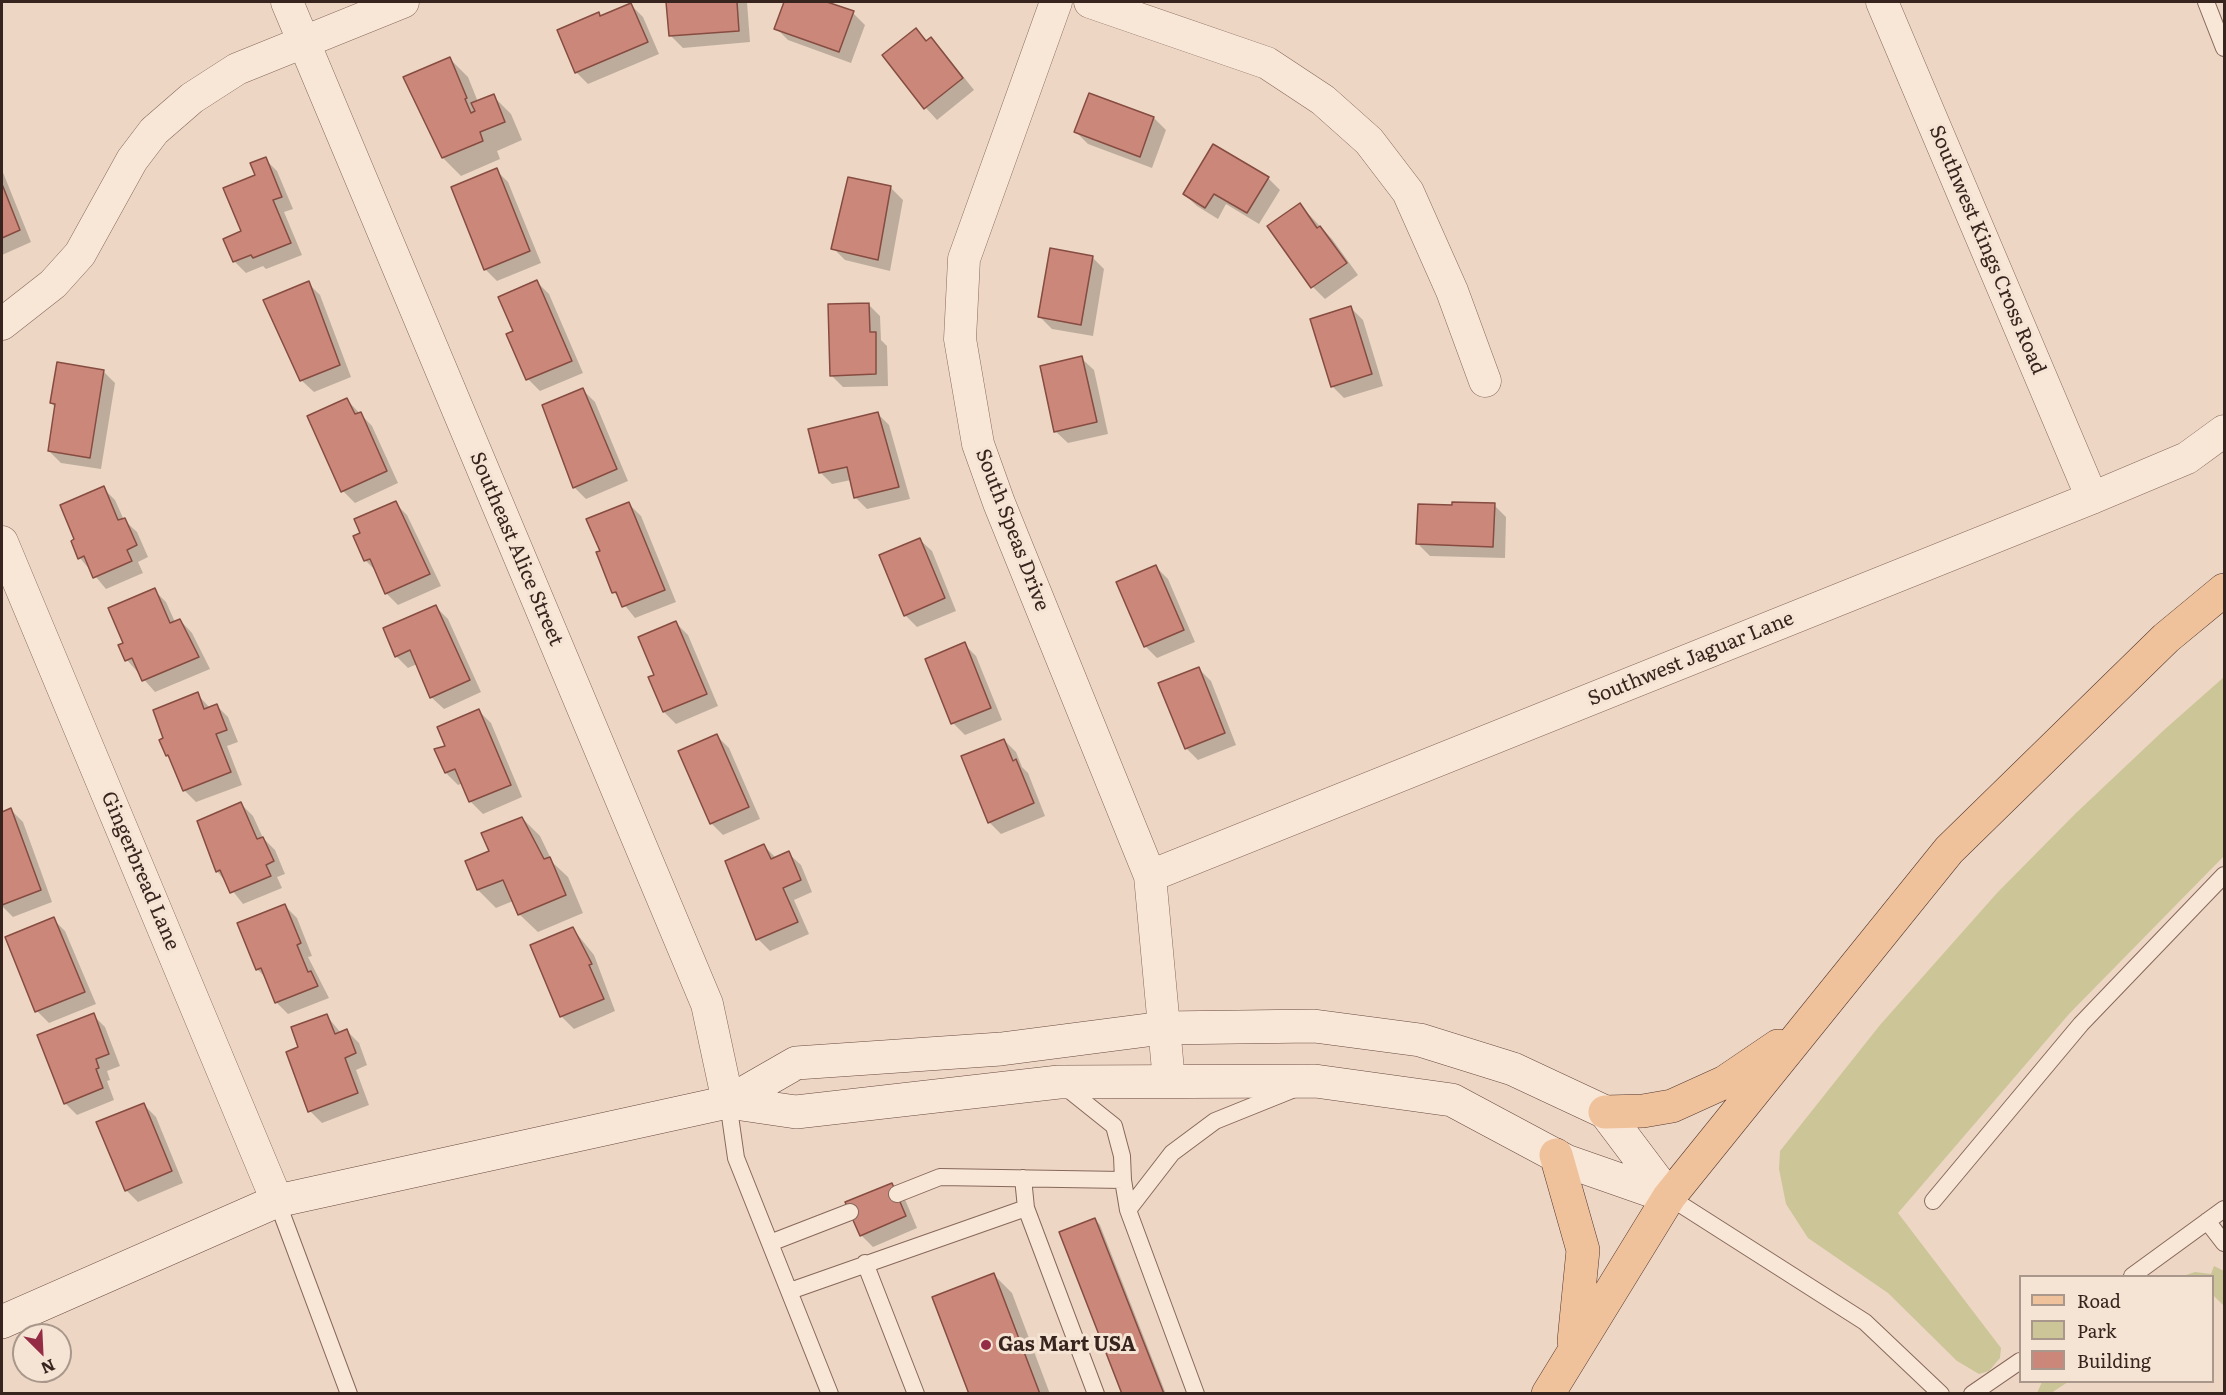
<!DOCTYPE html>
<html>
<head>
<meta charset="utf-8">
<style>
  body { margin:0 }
  #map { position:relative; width:2226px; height:1395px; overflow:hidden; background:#edd7c4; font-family:Literata,serif }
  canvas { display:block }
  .frame { position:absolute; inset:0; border:3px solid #38241e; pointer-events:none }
  .legend { position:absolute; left:2019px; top:1275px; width:195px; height:108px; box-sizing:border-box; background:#f5e3d3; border:2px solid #a9978b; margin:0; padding:8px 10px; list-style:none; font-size:18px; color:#38241e }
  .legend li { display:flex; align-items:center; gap:12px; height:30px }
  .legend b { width:30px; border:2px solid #a9978b }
  .north { position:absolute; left:12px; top:1323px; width:60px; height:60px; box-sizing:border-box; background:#f5e3d3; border:2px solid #a9978b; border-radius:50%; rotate:156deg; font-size:16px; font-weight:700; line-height:24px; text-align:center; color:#38241e }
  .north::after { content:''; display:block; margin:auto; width:21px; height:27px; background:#952c46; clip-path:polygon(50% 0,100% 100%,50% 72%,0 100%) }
</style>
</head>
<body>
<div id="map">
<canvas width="2226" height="1395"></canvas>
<div class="frame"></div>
<ul class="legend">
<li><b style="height:8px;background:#f0c29c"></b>Road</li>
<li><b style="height:16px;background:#cbc598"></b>Park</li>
<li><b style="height:16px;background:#cb887a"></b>Building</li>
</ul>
<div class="north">N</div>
</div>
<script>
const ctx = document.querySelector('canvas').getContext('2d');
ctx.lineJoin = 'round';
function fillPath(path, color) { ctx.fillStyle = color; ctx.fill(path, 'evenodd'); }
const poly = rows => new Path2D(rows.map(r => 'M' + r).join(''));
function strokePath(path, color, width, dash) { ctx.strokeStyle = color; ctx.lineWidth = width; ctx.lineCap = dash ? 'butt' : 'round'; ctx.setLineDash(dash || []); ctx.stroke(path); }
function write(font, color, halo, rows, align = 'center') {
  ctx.font = font + ' Literata,serif'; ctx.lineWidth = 6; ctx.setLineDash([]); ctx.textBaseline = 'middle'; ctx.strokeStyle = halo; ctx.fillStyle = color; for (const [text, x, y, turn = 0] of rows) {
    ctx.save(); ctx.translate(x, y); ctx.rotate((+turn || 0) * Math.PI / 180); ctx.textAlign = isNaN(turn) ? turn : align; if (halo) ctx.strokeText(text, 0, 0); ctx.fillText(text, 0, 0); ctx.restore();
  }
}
const green = poly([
  [2224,677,2224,856,2069,1014,1898,1213,2001,1348,2000,1358,1989,1371,1979,1374,1957,1361,1888,1293,1808,1238,1786,1204,1779,1169,1780,1151,1880,1025,1997,893,2075,814,2164,730],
  [2214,1266,2224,1271,2224,1306,2213,1295,2212,1276,2183,1276,2195,1272,2211,1274],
  [2042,1382,2068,1382,2051,1393,2037,1393]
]);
const shadow = poly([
  [668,2,747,2,750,42,683,48,671,36],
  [785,2,823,2,853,13,865,25,851,63,788,40,776,28],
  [631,5,643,17,659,54,588,84,576,72,599,14,602,17],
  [916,30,928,42,931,39,943,51,974,90,937,120,926,108],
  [450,59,468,77,478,102,493,96,511,114,522,140,497,151,500,159,461,176,443,158],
  [1090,95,1154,118,1166,130,1152,168,1088,144,1076,132],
  [265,159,277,171,293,209,284,212,302,255,266,269,263,266,246,273,234,261,257,176],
  [2,170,31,242,2,255],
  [496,170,508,182,541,263,497,281,485,269],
  [1268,178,1280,190,1259,224,1226,204,1218,219,1197,206,1184,194],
  [891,188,903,200,890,271,845,260,833,248],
  [1300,205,1332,239,1358,275,1325,299,1313,287,1269,227],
  [1092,257,1104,269,1093,336,1052,329,1040,317],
  [537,282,549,294,583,373,540,391,528,379,515,332],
  [308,283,320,295,351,377,314,392,301,380],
  [868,304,880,316,881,340,887,346,888,386,843,387,831,375],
  [1351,308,1363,320,1383,386,1344,398,1332,386],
  [1081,358,1094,370,1108,434,1068,443,1055,431],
  [103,371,115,383,101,469,61,463,49,451,56,408,51,403],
  [583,390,595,402,628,481,586,499,574,487],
  [347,400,372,426,398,483,355,503,343,491],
  [877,413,889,425,910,499,867,509,855,497,851,480,832,484,820,472],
  [103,488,115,500,124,520,137,532,148,557,138,562,143,573,106,589,80,558],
  [395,503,407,515,441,586,398,605,386,593,378,573,365,560,362,533],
  [629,504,641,516,676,602,635,618,614,592,602,552],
  [1494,505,1506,517,1505,558,1430,556,1418,544],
  [919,539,932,551,956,611,917,627,905,615],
  [1156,567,1168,579,1195,642,1157,658,1145,646],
  [154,590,166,602,175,622,180,620,192,633,210,669,155,692,127,660,120,646,125,644],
  [436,607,448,619,481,692,444,709,431,697,417,664,408,668,396,656],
  [676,623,688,635,718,706,676,724,664,712,650,678,656,676],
  [964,644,976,656,1002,720,965,735,953,723],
  [1199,669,1211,681,1236,745,1198,760,1186,748],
  [197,694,210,708,216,705,228,717,238,742,227,746,242,785,196,802,184,790,172,760,167,755,165,738],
  [479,711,491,723,522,797,483,814,471,802,463,783,458,785,446,773,447,746],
  [717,736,729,748,760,819,723,835,711,823],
  [1004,740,1016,752,1022,767,1028,773,1045,816,1001,834,989,822],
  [241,804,253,816,263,838,275,850,285,874,277,877,282,888,243,904,217,871],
  [11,810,23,822,52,902,13,917,2,906,2,813],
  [522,818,540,836,553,863,568,877,583,913,538,932,519,914,513,901,496,908,478,890,467,862,491,852],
  [764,846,776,858,788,853,801,865,812,892,794,900,809,934,770,951,758,939],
  [285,906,297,918,312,956,308,957,329,998,288,1014,276,1002,267,979,257,969],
  [53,919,65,931,96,1004,49,1023,37,1011],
  [573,929,594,955,615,1011,574,1029,562,1017,532,946],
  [93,1015,105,1027,120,1066,107,1071,110,1080,107,1081,114,1100,77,1115,65,1103],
  [326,1015,341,1033,347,1031,359,1043,367,1065,356,1070,369,1105,322,1123,310,1111,300,1048],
  [144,1105,156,1117,183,1183,138,1202,126,1190],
  [892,1185,904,1197,917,1228,873,1247,861,1235],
  [1095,1219,1100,1225,1166,1394,1123,1394],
  [994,1275,1012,1293,1050,1394,971,1394]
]);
const building = poly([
  [666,2,737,2,739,31,669,36,666,2],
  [784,2,827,2,854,11,839,52,774,29,784,2],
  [631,3,648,42,575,73,557,30,599,12,600,16,631,3],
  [916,28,926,41,931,37,963,78,924,109,882,55,916,28],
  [450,57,467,98,465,99,471,113,475,111,471,103,494,94,505,122,480,132,483,141,442,158,403,77,450,57],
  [1089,93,1154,117,1140,157,1074,132,1089,93],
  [1213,144,1269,177,1247,213,1214,194,1205,208,1183,194,1213,144],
  [266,157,282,197,273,200,291,243,253,258,251,255,233,262,223,239,241,231,223,188,255,175,250,163,266,157],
  [497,168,530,251,484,270,451,187,497,168],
  [848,177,891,186,878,260,831,249,848,177],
  [2,184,20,230,2,238,2,184],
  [1300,203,1317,228,1320,226,1347,263,1311,288,1267,226,1300,203],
  [1050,248,1093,256,1081,325,1038,317,1050,248],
  [537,280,572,361,526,380,506,334,513,331,498,297,537,280],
  [309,281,340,365,300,381,263,300,309,281],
  [869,303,870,332,876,332,876,374,830,376,828,304,869,303],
  [1351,306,1372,374,1331,387,1310,319,1351,306],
  [1082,356,1097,422,1054,432,1040,366,1082,356],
  [57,362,104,370,90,458,48,451,55,404,50,403,57,362],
  [583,388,617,469,573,488,542,405,583,388],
  [347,398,355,414,361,412,387,471,341,492,307,416,347,398],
  [878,412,899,487,854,498,847,467,819,473,808,429,878,412],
  [104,486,118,520,125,518,137,545,127,550,132,561,93,578,84,556,78,559,71,541,74,539,60,505,104,486],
  [396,501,430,574,385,594,370,559,364,561,353,536,360,533,354,519,396,501],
  [629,502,665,590,622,607,616,592,612,593,596,552,600,551,586,519,629,502],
  [1452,502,1495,503,1493,547,1416,544,1418,504,1452,505,1452,502],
  [920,538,945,598,904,616,879,555,920,538],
  [1156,565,1184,630,1144,647,1116,582,1156,565],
  [155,588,170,623,180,619,199,657,142,681,132,658,125,661,118,645,123,643,108,608,155,588],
  [436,605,470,680,430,698,410,650,395,657,383,628,436,605],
  [676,621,707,694,663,712,648,677,654,675,638,637,676,621],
  [965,642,991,708,951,724,925,659,965,642],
  [1199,667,1225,733,1185,749,1158,683,1199,667],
  [198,692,204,709,217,704,227,730,216,734,231,772,183,791,168,755,166,756,159,740,163,738,153,710,198,692],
  [479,709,511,785,469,802,455,769,445,773,434,749,445,746,437,727,479,709],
  [717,734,749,807,710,824,678,751,717,734],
  [1004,739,1013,761,1016,759,1034,803,988,823,961,756,1004,739],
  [241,802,257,839,263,837,274,861,266,865,271,876,230,893,220,870,216,872,197,821,241,802],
  [11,808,41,890,2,905,2,812,11,808],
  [522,817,544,859,550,857,566,895,518,915,503,880,477,890,465,861,489,851,481,833,522,817],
  [764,844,771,859,789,851,801,880,783,888,798,922,756,940,725,861,764,844],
  [285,904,301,943,297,945,308,972,311,971,318,986,275,1003,261,968,256,970,237,923,285,904],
  [54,917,85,992,35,1012,5,937,54,917],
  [573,927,592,964,589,965,604,999,560,1017,530,945,573,927],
  [94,1013,109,1054,96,1059,99,1068,96,1069,103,1088,64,1104,37,1035,94,1013],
  [327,1014,335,1034,347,1029,356,1053,345,1058,358,1093,308,1112,286,1052,298,1047,291,1027,327,1014],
  [144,1103,172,1171,125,1191,96,1122,144,1103],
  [892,1183,906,1216,860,1236,845,1202,892,1183],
  [1095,1218,1164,1394,1122,1394,1059,1232,1095,1218],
  [994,1273,1040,1394,969,1394,932,1297,994,1273]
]);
const service = poly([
  [2206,2,2224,48],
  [1064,1086,1114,1126,1122,1156,1123,1180],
  [728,1102,736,1158,830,1394],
  [1023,1178,1026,1208],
  [897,1194,940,1177,1123,1180,1128,1210,1196,1394],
  [1669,1197,1865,1322,1941,1394],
  [277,1201,349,1394],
  [1933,1201,2081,1024,2224,875],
  [1128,1210,1172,1153,1215,1121,1292,1090],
  [2207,1221,2224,1243],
  [770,1243,850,1212],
  [865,1263,916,1394],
  [2132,1276,2224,1209],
  [790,1291,1026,1208,1096,1394],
  [1972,1394,2020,1361]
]);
const minor = poly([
  [287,2,707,1004,728,1102],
  [1056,2,964,259,960,339,978,444,999,503,1150,876,1169,1081],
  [1090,2,1267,63,1323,100,1369,141,1408,192,1452,291,1485,381],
  [1882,2,2092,498],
  [2,324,53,284,80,254,132,160,154,131,192,98,237,69,403,2],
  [2,542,277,1201],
  [1150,876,2092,498,2187,458,2224,431]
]);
const secondary = poly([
  [728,1102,796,1112,1059,1082,1315,1081,1452,1100,1566,1161,1669,1197],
  [2,1322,277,1201,728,1102,796,1063,1001,1049,1163,1028,1314,1026,1420,1040,1513,1069,1605,1112,1669,1197]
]);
const primary = poly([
  [1605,1112,1643,1111,1672,1106,1725,1082,1778,1046],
  [1556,1155,1583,1250,1574,1341],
  [1548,1394,1669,1197,1949,850,2166,638,2224,590]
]);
const markers = [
  [986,1345,6,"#952c46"]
];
const streetNames = [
  ["Southwest Kings Cross Road",1987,250,67],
  ["South Speas Drive",1012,530,69],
  ["Southeast Alice Street",516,549,67],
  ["Southwest Jaguar Lane",1691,659,-22],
  ["Gingerbread Lane",140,871,67]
];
const poiNames = [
  ["Gas Mart USA",998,1345]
];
fillPath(green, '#cbc598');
fillPath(shadow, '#0003');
fillPath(building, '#cb887a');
strokePath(building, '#864c41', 1.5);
strokePath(service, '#87685a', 18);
strokePath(minor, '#87685a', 33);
strokePath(secondary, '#69493e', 34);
strokePath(primary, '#55372f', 34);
strokePath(service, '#f8e6d7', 16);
strokePath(minor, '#f8e6d7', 32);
strokePath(secondary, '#f8e6d7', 33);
strokePath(primary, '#f0c29c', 33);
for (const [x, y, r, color] of markers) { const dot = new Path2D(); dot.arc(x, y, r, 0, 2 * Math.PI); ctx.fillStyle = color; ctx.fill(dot); strokePath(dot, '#f5e3d3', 2); }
write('20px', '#38241e', '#f5e3d3', streetNames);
write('bold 20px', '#38241e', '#f5e3d3', poiNames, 'left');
</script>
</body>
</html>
